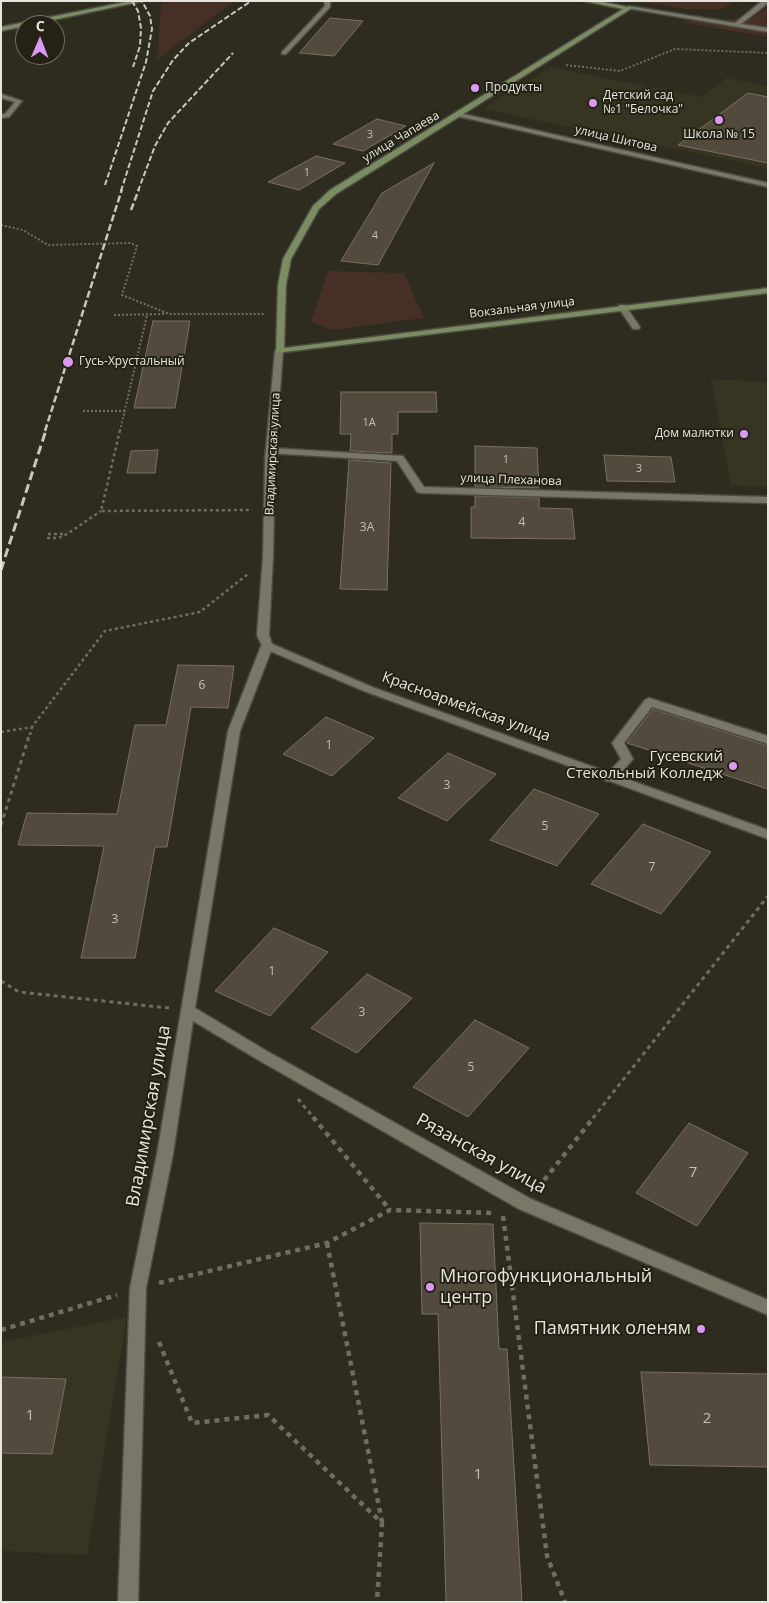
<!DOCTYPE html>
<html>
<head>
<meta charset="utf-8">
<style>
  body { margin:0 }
  #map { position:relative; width:769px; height:1603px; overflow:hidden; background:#2d2c1f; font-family:"Open Sans",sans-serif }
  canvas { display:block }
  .frame { position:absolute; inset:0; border:2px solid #e7e6de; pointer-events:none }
  .north { position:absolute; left:15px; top:15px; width:50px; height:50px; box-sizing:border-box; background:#232215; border:1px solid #717065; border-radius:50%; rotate:1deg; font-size:14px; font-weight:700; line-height:20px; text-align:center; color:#e7e6de }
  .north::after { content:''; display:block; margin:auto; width:18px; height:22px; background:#dc99f4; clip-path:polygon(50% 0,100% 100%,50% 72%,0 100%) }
</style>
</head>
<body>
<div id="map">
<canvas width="769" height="1603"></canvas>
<div class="frame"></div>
<div class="north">С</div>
</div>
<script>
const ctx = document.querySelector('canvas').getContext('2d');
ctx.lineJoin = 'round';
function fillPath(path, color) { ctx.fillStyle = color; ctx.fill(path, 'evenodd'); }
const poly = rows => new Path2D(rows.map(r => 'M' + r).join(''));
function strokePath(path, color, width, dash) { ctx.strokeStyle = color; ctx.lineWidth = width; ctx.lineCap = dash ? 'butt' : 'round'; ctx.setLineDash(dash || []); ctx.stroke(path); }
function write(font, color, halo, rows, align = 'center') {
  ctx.font = font + ' "Open Sans",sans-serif'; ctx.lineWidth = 4; ctx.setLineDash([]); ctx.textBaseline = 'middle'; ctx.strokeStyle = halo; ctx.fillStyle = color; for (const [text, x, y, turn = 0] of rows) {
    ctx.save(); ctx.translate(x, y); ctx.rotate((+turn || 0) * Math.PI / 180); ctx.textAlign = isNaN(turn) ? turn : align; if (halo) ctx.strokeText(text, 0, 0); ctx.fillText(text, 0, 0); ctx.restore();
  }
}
const built = poly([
  [550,67,701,97,726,78,768,86,768,168,482,109],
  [711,379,768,382,768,487,731,485],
  [127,1317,87,1555,1,1551,1,1342]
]);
const green = poly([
  [176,1,234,1,157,60,161,4],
  [638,1,734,1,723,9,686,9],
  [768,6,768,37,680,22,753,18],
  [328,271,404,273,424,318,333,330,311,322]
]);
const building = poly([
  [330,18,363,21,334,56,299,53,330,18],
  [748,93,768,97,768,163,678,145,748,93],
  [377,119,406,126,363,151,333,144,377,119],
  [316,156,345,163,299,190,268,182,316,156],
  [434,163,378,265,341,261,382,193,434,163],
  [153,321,190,321,175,408,134,408,153,321],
  [341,392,436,392,437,412,398,412,398,434,392,434,392,453,350,451,351,434,340,434,341,392],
  [475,446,537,448,539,488,475,487,475,446],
  [158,450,155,473,127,473,131,451,158,450],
  [604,455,671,457,675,482,607,481,604,455],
  [349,460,391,463,387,590,340,589,349,460],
  [475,496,539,498,539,508,572,509,575,539,471,538,471,507,475,507,475,496],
  [178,665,234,666,228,708,191,707,167,847,155,847,135,958,81,958,104,846,18,845,27,813,117,814,135,725,166,725,178,665],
  [653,709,768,746,768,789,627,743,653,709],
  [326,717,374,738,332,776,283,754,326,717],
  [448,753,496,774,447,821,398,798,448,753],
  [534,789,599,814,557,866,490,840,534,789],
  [643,824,711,852,661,914,591,884,643,824],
  [274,928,328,952,270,1016,215,991,274,928],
  [367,974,412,998,357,1053,311,1028,367,974],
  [475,1020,529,1048,468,1117,413,1087,475,1020],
  [689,1123,748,1153,697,1226,636,1193,689,1123],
  [420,1223,493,1224,499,1349,507,1349,522,1602,446,1602,438,1314,422,1314,420,1223],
  [641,1372,768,1374,768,1467,650,1465,641,1372],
  [1,1377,66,1379,52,1454,1,1453,1,1377]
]);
const pathFar3 = poly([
  [566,65,620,71,675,49,768,53],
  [1,225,23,230,48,245,130,243,137,246,122,295,169,314,265,314],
  [114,315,165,314],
  [96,362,136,363],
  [83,411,125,411],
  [120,431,147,315]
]);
const pathFar2 = poly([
  [120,430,101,511,252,510],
  [48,534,65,534],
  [47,538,58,538,67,534,101,511],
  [1,732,32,727,105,631,200,612,248,574],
  [30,735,32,727]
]);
const pathFar1 = poly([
  [1,825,30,733],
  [1,981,19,992,169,1008],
  [298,1099,314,1118],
  [593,1118,768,896]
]);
const path = poly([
  [313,1117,390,1210],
  [538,1188,594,1117],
  [503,1216,547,1556,565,1602],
  [327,1243,382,1522],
  [159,1283,327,1243,390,1210,495,1213],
  [1,1330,117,1295],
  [159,1342,192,1423,268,1415,382,1523,377,1602]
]);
const service = poly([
  [1,94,22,101,9,117,1,118,1,114,5,114,15,102,1,98,1,94],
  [619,305,625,305,640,327,639,329,633,329,618,307,619,305],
  [649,698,768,736,768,744,652,707,624,743,633,759,614,781,606,781,604,778,606,775,621,759,612,743,645,700,649,698]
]);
const minor = poly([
  [324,1,330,1,330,7,286,54,282,54,282,52,325,6,324,1],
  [762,1,768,3,741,24,768,28,768,32,626,8,629,6,735,23,762,1],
  [459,113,768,183,768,187,457,116,456,115,459,113],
  [271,448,403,456,424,487,768,497,768,503,421,493,417,492,397,461,268,453,266,451,271,448],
  [267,643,273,646,240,731,195,1008,265,1050,531,1199,768,1300,768,1315,519,1209,255,1058,193,1021,173,1154,146,1288,138,1602,118,1602,130,1288,157,1154,228,731,261,646,267,643]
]);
const tertiary = poly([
  [279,348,283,351,275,459,273,557,269,635,272,644,372,687,768,830,768,839,364,691,263,648,257,635,263,557,265,459,275,351,279,348]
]);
const secondary = poly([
  [130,1,143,1,1,31,1,27,130,1],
  [584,1,599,1,632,8,336,194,319,209,291,259,286,285,284,348,768,288,768,293,276,353,278,285,283,259,313,206,330,190,623,9,584,1]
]);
const railFar2 = poly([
  [132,1,138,11,141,28,140,46,133,67],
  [105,185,146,62,152,29,150,16,142,1],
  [121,191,153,91,173,60,189,43,251,1],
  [138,191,155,146,168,123,233,53]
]);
const railFar1 = poly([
  [131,210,139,189],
  [45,431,122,189]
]);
const rail = poly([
  [1,570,46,430]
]);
const markers = [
  [475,88,5,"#dc99f4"],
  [593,103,5,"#dc99f4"],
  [719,120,5,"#dc99f4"],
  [68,362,6,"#dc99f4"],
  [744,434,5,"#dc99f4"],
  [733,766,5,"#dc99f4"],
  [430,1287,5,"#dc99f4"],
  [701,1329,5,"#dc99f4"]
];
const farNumbernames = [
  ["3",370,135],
  ["1",307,173],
  ["4",375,236],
  ["1А",369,423],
  ["1",506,460],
  ["3",639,469]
];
const farPoinames = [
  ["Продукты",485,88],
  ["Детский сад",603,96],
  ["№1 \"Белочка\"",603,110],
  ["Школа № 15",719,135,"center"],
  ["Гусь-Хрустальный",79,362],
  ["Дом малютки",734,434,"right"]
];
const farStreetnames = [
  ["улица Чапаева",401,137,-31],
  ["улица Шитова",616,139,13],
  ["Вокзальная улица",522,308,-7],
  ["Владимирская улица",273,454,-87],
  ["улица Плеханова",511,480,2]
];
const numberNames = [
  ["4",522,523],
  ["3А",367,528],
  ["6",202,686],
  ["1",329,746],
  ["3",447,786],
  ["5",545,827],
  ["7",652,868],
  ["3",115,920],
  ["1",272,972],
  ["3",362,1013],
  ["5",471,1068]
];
const streetNames = [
  ["Красноармейская улица",466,707,20]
];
const poiNames = [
  ["Гусевский",723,757],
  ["Стекольный Колледж",723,774]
];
const nearNumbernames = [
  ["7",693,1173],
  ["1",30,1416],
  ["2",707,1419],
  ["1",478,1475]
];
const nearStreetnames = [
  ["Владимирская улица",149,1116,-80],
  ["Рязанская улица",481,1154,29]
];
const nearPoinames = [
  ["Многофункциональный",440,1277],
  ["центр",440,1298],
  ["Памятник оленям",691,1329,"right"]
];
fillPath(built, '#363521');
fillPath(green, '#462f25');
fillPath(building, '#534a3e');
strokePath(building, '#797063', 1);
strokePath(service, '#4c4b40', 3);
strokePath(minor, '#4c4b40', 3);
strokePath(tertiary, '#4c4b40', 3);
strokePath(secondary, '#4c4b40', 3);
strokePath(pathFar3, '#6f6e63', 2, [2, 2]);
strokePath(pathFar2, '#6f6e63', 2.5, [3, 3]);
strokePath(pathFar1, '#6f6e63', 3, [4, 4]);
strokePath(path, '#6f6e63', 4.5, [5, 5]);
fillPath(service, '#787768');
fillPath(minor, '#787768');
fillPath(tertiary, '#787768');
fillPath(secondary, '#7b8b62');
strokePath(railFar2, '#c8c7be', 2, [5.5, 2.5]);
strokePath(railFar1, '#c8c7be', 2.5, [7, 3]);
strokePath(rail, '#c8c7be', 3, [9, 4.5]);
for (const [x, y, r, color] of markers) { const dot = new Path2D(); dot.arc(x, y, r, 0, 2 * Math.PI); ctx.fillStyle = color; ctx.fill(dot); strokePath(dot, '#232215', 2); }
write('11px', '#c2bfb6', null, farNumbernames);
write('12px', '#e7e6de', '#232215', farPoinames, 'left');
write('12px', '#e7e6de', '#232215', farStreetnames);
write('12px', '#c2bfb6', null, numberNames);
write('15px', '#e7e6de', '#232215', streetNames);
write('15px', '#e7e6de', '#232215', poiNames, 'right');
write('15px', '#c2bfb6', null, nearNumbernames);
write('18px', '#e7e6de', '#232215', nearStreetnames);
write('18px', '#e7e6de', '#232215', nearPoinames, 'left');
</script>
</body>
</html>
